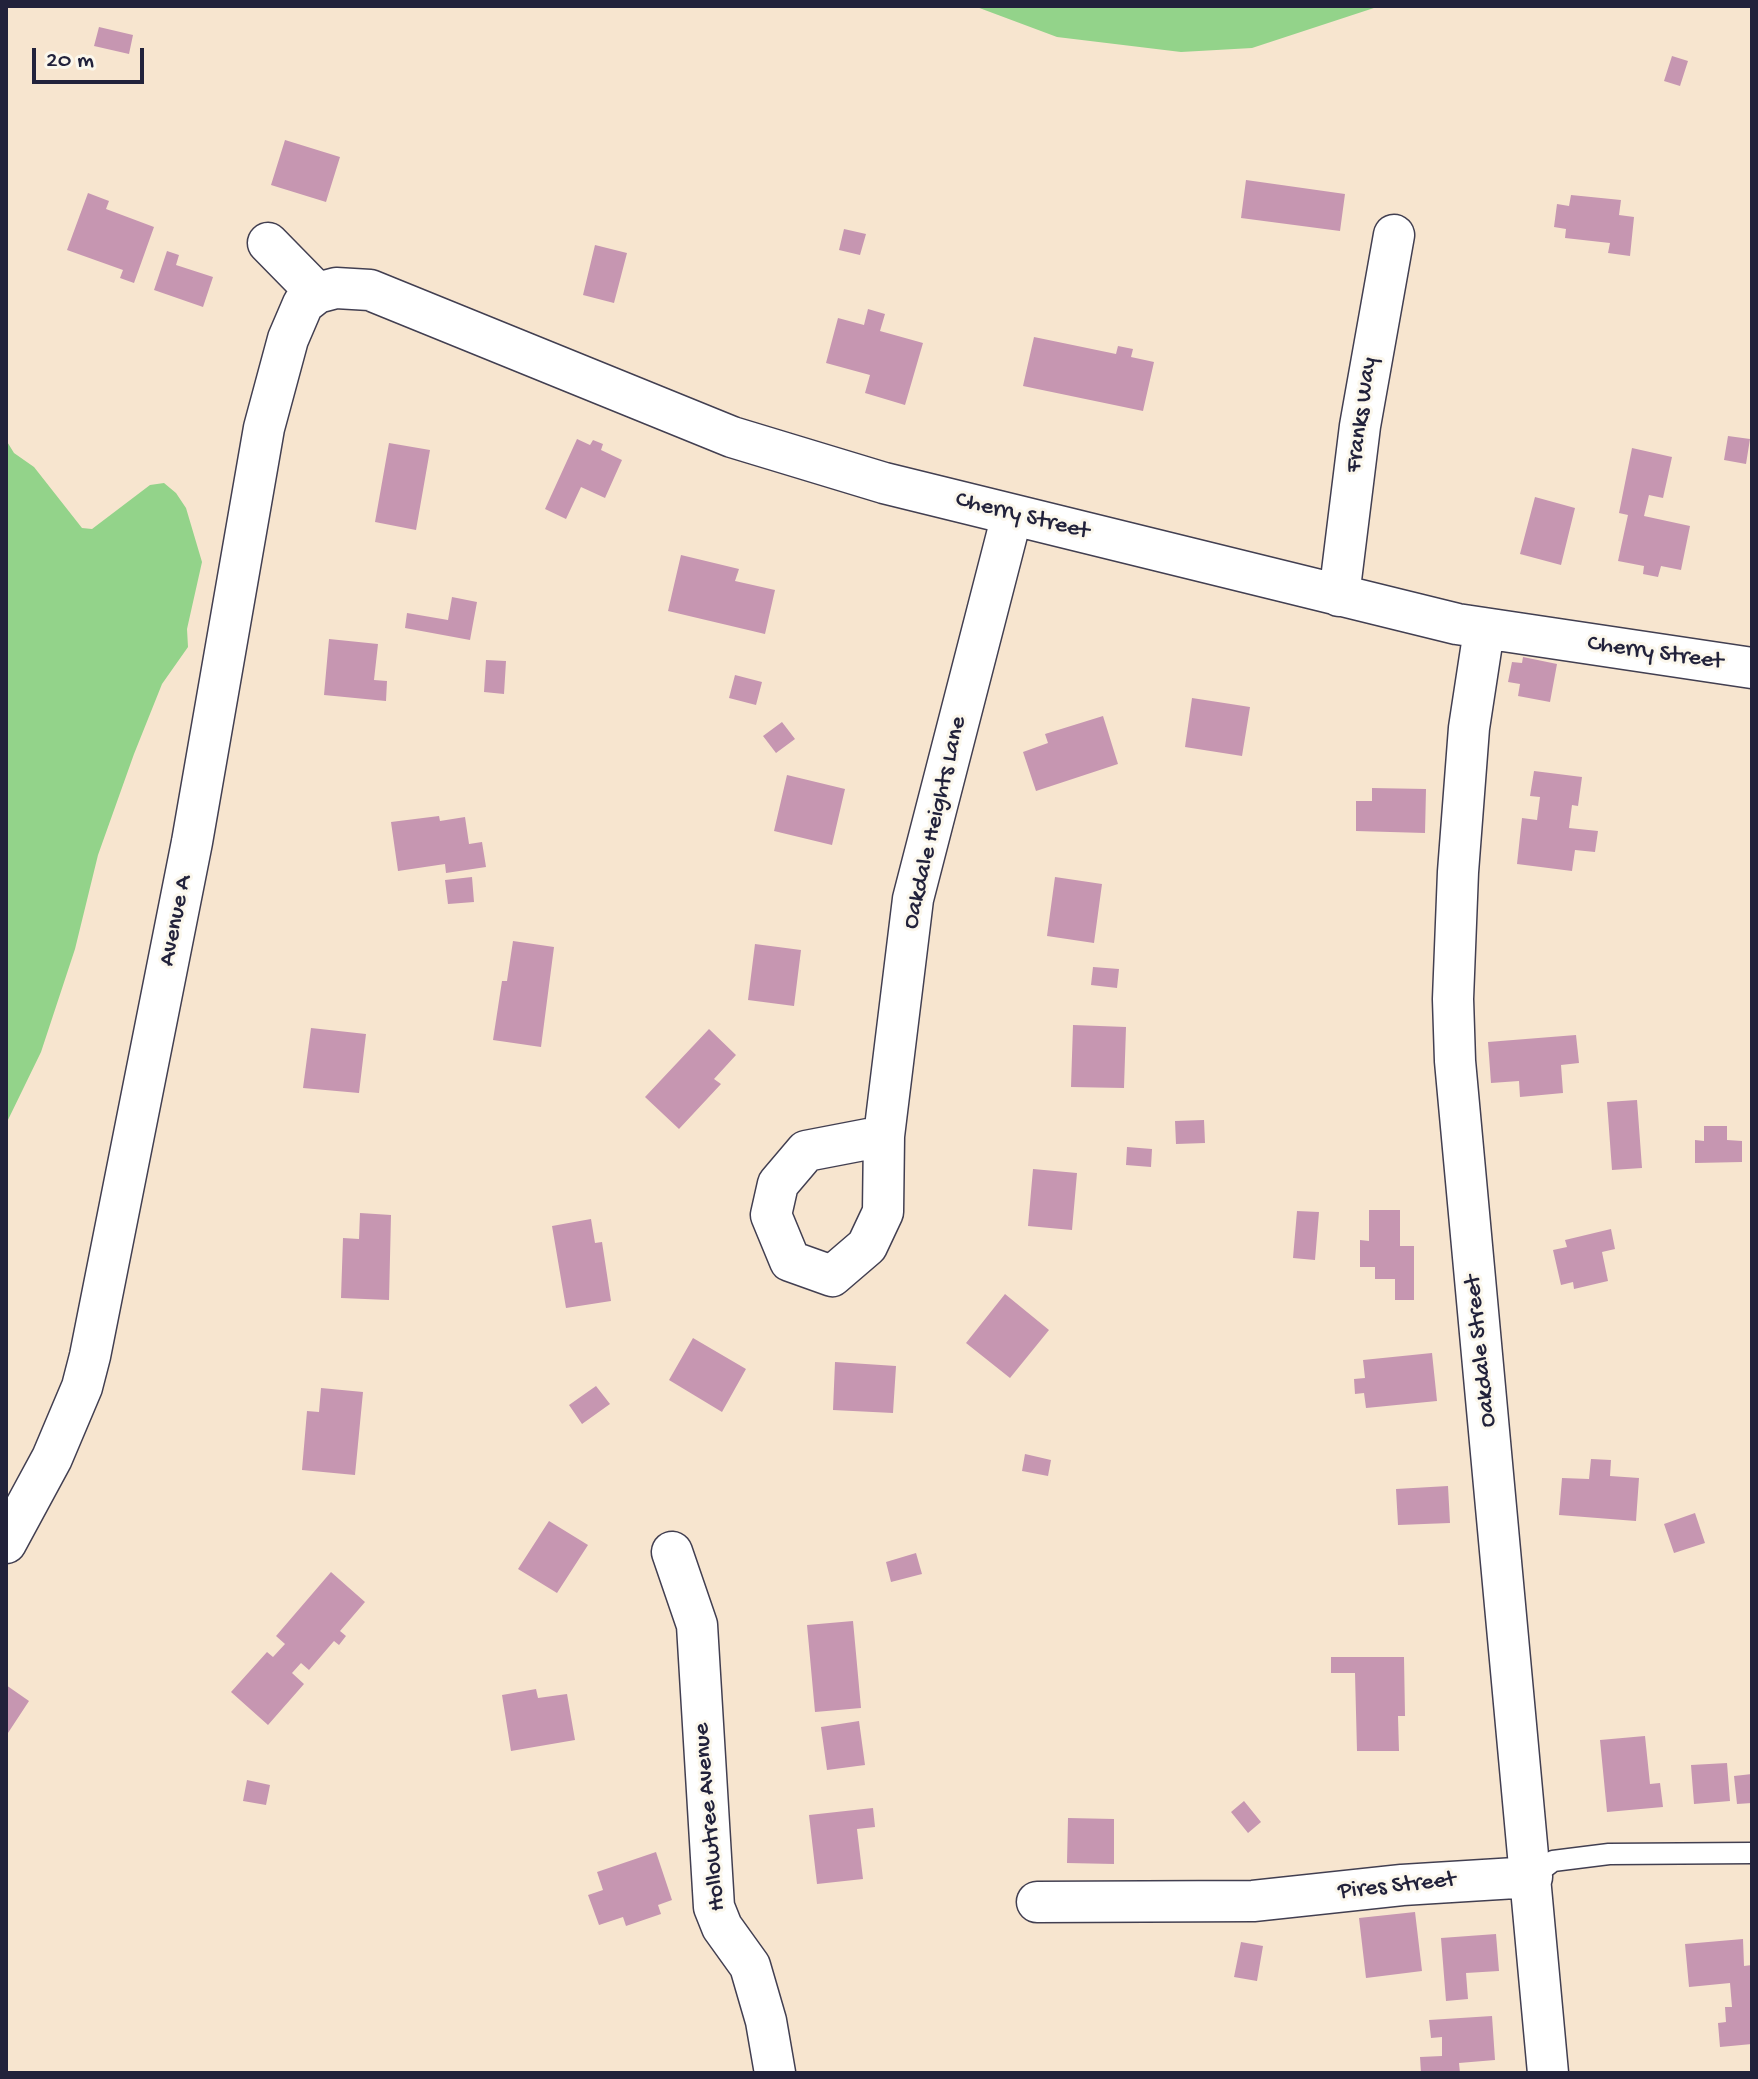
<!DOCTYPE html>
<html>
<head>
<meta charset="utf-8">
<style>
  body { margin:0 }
  #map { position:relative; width:1758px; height:2079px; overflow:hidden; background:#f7e5cf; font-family:"Gochi Hand",sans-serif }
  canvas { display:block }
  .frame { position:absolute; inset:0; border:8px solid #22223b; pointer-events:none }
  .scale { position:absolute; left:32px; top:48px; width:112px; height:36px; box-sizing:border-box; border:4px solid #22223b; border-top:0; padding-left:10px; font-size:24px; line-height:28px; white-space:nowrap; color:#22223b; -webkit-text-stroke:6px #fbf7ec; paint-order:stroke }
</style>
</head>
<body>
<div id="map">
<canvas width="1758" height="2079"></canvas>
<div class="frame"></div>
<div class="scale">20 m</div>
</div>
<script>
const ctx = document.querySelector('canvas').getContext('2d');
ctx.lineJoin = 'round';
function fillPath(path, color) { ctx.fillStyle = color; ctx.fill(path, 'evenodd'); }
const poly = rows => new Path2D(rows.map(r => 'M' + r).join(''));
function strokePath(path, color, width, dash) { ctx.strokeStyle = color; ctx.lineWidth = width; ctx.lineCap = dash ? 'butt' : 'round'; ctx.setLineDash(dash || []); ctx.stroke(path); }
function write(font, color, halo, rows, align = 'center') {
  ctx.font = font + ' "Gochi Hand",sans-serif'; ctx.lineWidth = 6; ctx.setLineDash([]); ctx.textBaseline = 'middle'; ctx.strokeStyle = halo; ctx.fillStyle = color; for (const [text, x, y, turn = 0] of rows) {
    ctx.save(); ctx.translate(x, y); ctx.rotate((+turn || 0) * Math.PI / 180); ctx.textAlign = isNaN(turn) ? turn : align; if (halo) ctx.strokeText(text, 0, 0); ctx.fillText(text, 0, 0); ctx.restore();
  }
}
const green = poly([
  [974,6,1380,6,1252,48,1181,52,1057,37],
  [6,440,14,453,34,467,82,528,92,529,150,485,164,483,176,493,186,508,202,562,187,629,188,647,162,684,134,754,98,855,75,949,41,1052,6,1124]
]);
const building = poly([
  [99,27,133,35,129,54,94,46],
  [1672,56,1688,61,1680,86,1664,81],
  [285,140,340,157,326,202,271,185],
  [1246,180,1345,194,1340,231,1241,218],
  [88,193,109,201,106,209,154,227,134,283,120,278,123,270,67,250],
  [1571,195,1621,200,1619,215,1634,217,1630,256,1608,253,1610,243,1565,238,1566,229,1554,227,1557,204,1569,206],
  [844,229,866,234,860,255,839,250],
  [595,245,627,253,614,303,583,295],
  [167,251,179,255,176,265,213,277,203,307,154,290],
  [868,309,885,314,880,331,923,343,905,405,865,393,870,375,826,363,838,318,864,325],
  [1034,337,1116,354,1118,346,1133,349,1131,357,1154,362,1143,411,1023,386],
  [1728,436,1750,439,1746,464,1724,460],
  [577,439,590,445,593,440,603,444,601,450,622,460,605,498,581,487,566,519,545,509],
  [389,443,430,450,416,530,375,522],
  [1632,448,1672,457,1663,498,1649,495,1644,516,1690,526,1681,570,1661,566,1658,577,1643,574,1644,566,1618,561,1628,515,1619,513],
  [1535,497,1575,508,1561,565,1520,554],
  [681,555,739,569,735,581,775,590,765,634,668,611],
  [452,597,477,602,470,640,405,628,407,613,448,620],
  [329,639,378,644,374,680,387,681,386,701,324,695],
  [1523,657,1557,664,1550,702,1518,696,1520,684,1508,682,1512,662,1522,663],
  [486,660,506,661,504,694,484,692],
  [735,675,762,682,756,705,729,698],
  [1192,698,1250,707,1242,756,1185,747],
  [1103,716,1118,764,1036,791,1023,752,1048,743,1045,734],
  [782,722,795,739,776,753,763,736],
  [1534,771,1582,777,1578,806,1572,805,1569,828,1598,831,1595,852,1575,850,1572,871,1517,864,1522,818,1537,820,1540,797,1530,796],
  [787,775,845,789,832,845,774,831],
  [1372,788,1426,789,1425,833,1356,831,1356,801,1372,801],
  [439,816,440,821,465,817,469,844,482,842,486,867,446,873,445,864,398,871,391,822],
  [472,877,474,902,448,904,445,880],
  [1055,877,1102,884,1094,943,1047,936],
  [513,941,554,947,541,1047,493,1040,502,981,507,981],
  [755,944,801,950,794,1006,748,1000],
  [1093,967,1119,969,1117,988,1091,985],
  [1073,1025,1126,1027,1124,1088,1071,1087],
  [311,1028,366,1034,359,1093,303,1088],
  [709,1029,736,1055,714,1079,721,1084,679,1129,645,1097],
  [1576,1035,1579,1063,1561,1065,1563,1093,1520,1097,1519,1081,1491,1083,1488,1042],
  [1637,1100,1642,1168,1612,1170,1607,1102],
  [1204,1120,1205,1143,1176,1144,1175,1121],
  [1704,1126,1727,1126,1727,1140,1742,1141,1742,1162,1695,1163,1695,1140,1704,1141],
  [1127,1147,1152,1149,1151,1167,1126,1165],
  [1033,1169,1077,1173,1072,1230,1028,1226],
  [1369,1210,1400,1210,1400,1246,1414,1246,1414,1300,1395,1300,1395,1279,1375,1279,1375,1267,1360,1267,1360,1240,1369,1241],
  [1297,1211,1319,1212,1315,1260,1293,1258],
  [360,1213,391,1215,389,1300,341,1298,343,1238,359,1239],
  [591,1219,595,1243,602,1242,611,1301,566,1308,552,1226],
  [1611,1229,1615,1249,1602,1252,1608,1281,1574,1289,1573,1282,1561,1285,1553,1250,1567,1247,1565,1240],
  [1005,1294,1049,1330,1010,1378,966,1343],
  [693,1338,746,1369,722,1412,669,1380],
  [1432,1353,1437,1401,1366,1408,1364,1393,1355,1394,1354,1379,1365,1378,1363,1360],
  [835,1362,896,1366,893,1413,833,1410],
  [596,1386,610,1404,582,1424,569,1405],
  [321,1388,363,1392,355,1475,302,1470,307,1411,319,1412],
  [1025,1454,1051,1460,1048,1476,1022,1471],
  [1591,1459,1611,1460,1610,1476,1639,1478,1636,1521,1559,1515,1562,1478,1589,1479],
  [1448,1486,1450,1523,1398,1525,1396,1489],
  [1695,1513,1705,1543,1674,1553,1664,1524],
  [549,1521,588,1545,557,1593,518,1569],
  [916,1553,922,1574,891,1582,886,1562],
  [331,1572,365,1602,340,1631,346,1636,339,1645,334,1641,309,1670,301,1663,292,1673,304,1684,268,1725,231,1692,267,1652,273,1657,285,1644,276,1636],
  [853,1621,861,1708,815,1712,807,1625],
  [1331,1657,1404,1657,1405,1716,1398,1716,1399,1751,1357,1751,1355,1673,1331,1673],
  [6,1685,29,1701,6,1736],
  [536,1689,538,1698,567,1694,575,1740,511,1751,502,1695],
  [859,1721,865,1765,827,1770,821,1727],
  [1645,1736,1650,1784,1660,1783,1663,1807,1607,1812,1600,1740],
  [1727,1763,1730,1801,1694,1804,1691,1765],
  [1752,1774,1752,1803,1737,1804,1734,1776],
  [247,1780,270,1785,266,1805,243,1801],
  [1244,1801,1261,1822,1248,1833,1231,1812],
  [873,1808,875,1827,857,1829,863,1879,817,1884,809,1815],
  [1068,1818,1114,1819,1114,1864,1067,1863],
  [656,1852,672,1900,658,1905,661,1914,626,1926,623,1917,599,1925,588,1895,603,1890,597,1872],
  [1415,1912,1422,1971,1366,1978,1359,1918],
  [1496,1934,1499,1971,1466,1973,1468,1999,1446,2001,1441,1938],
  [1743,1939,1744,1966,1752,1965,1752,2044,1720,2047,1718,2023,1726,2022,1725,2007,1732,2007,1730,1983,1689,1987,1685,1944],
  [1241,1942,1263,1946,1257,1981,1234,1977],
  [1492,2016,1495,2060,1459,2063,1460,2073,1421,2073,1420,2057,1442,2056,1442,2037,1431,2038,1429,2020]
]);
const lane = poly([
  [1532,1877,1553,1861,1609,1854,1752,1853]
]);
const street = poly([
  [268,243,317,293],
  [1339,596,1360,426,1394,235],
  [1484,630,1469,728,1458,872,1453,999,1455,1061,1548,2073],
  [884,1136,806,1151,778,1184,771,1215,790,1261,832,1276,867,1246,883,1212,884,1136,913,899,1012,515],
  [6,1543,52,1458,82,1387,90,1356,192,842,264,428,288,339,303,304,317,293,336,288,370,290,732,437,884,483,1457,624,1752,668],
  [672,1552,697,1625,714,1907,722,1927,750,1966,766,2021,775,2073],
  [1037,1902,1253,1901,1402,1885,1532,1877]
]);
const streetNames = [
  ["Franks Way",1363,415,-82],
  ["Cherry Street",1022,517,14],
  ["Cherry Street",1655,654,8],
  ["Oakdale Heights Lane",936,823,-77],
  ["Avenue A",177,921,-79],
  ["Oakdale Street",1482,1351,-96],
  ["Hollowtree Avenue",711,1817,-95],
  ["Pires Street",1397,1887,-6]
];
fillPath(green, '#93d38a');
fillPath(building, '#c696b1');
strokePath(lane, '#423f51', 23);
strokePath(street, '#423f51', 43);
strokePath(lane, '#fff', 20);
strokePath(street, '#fff', 40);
write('24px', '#22223b', '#fbf7ec', streetNames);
</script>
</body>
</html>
